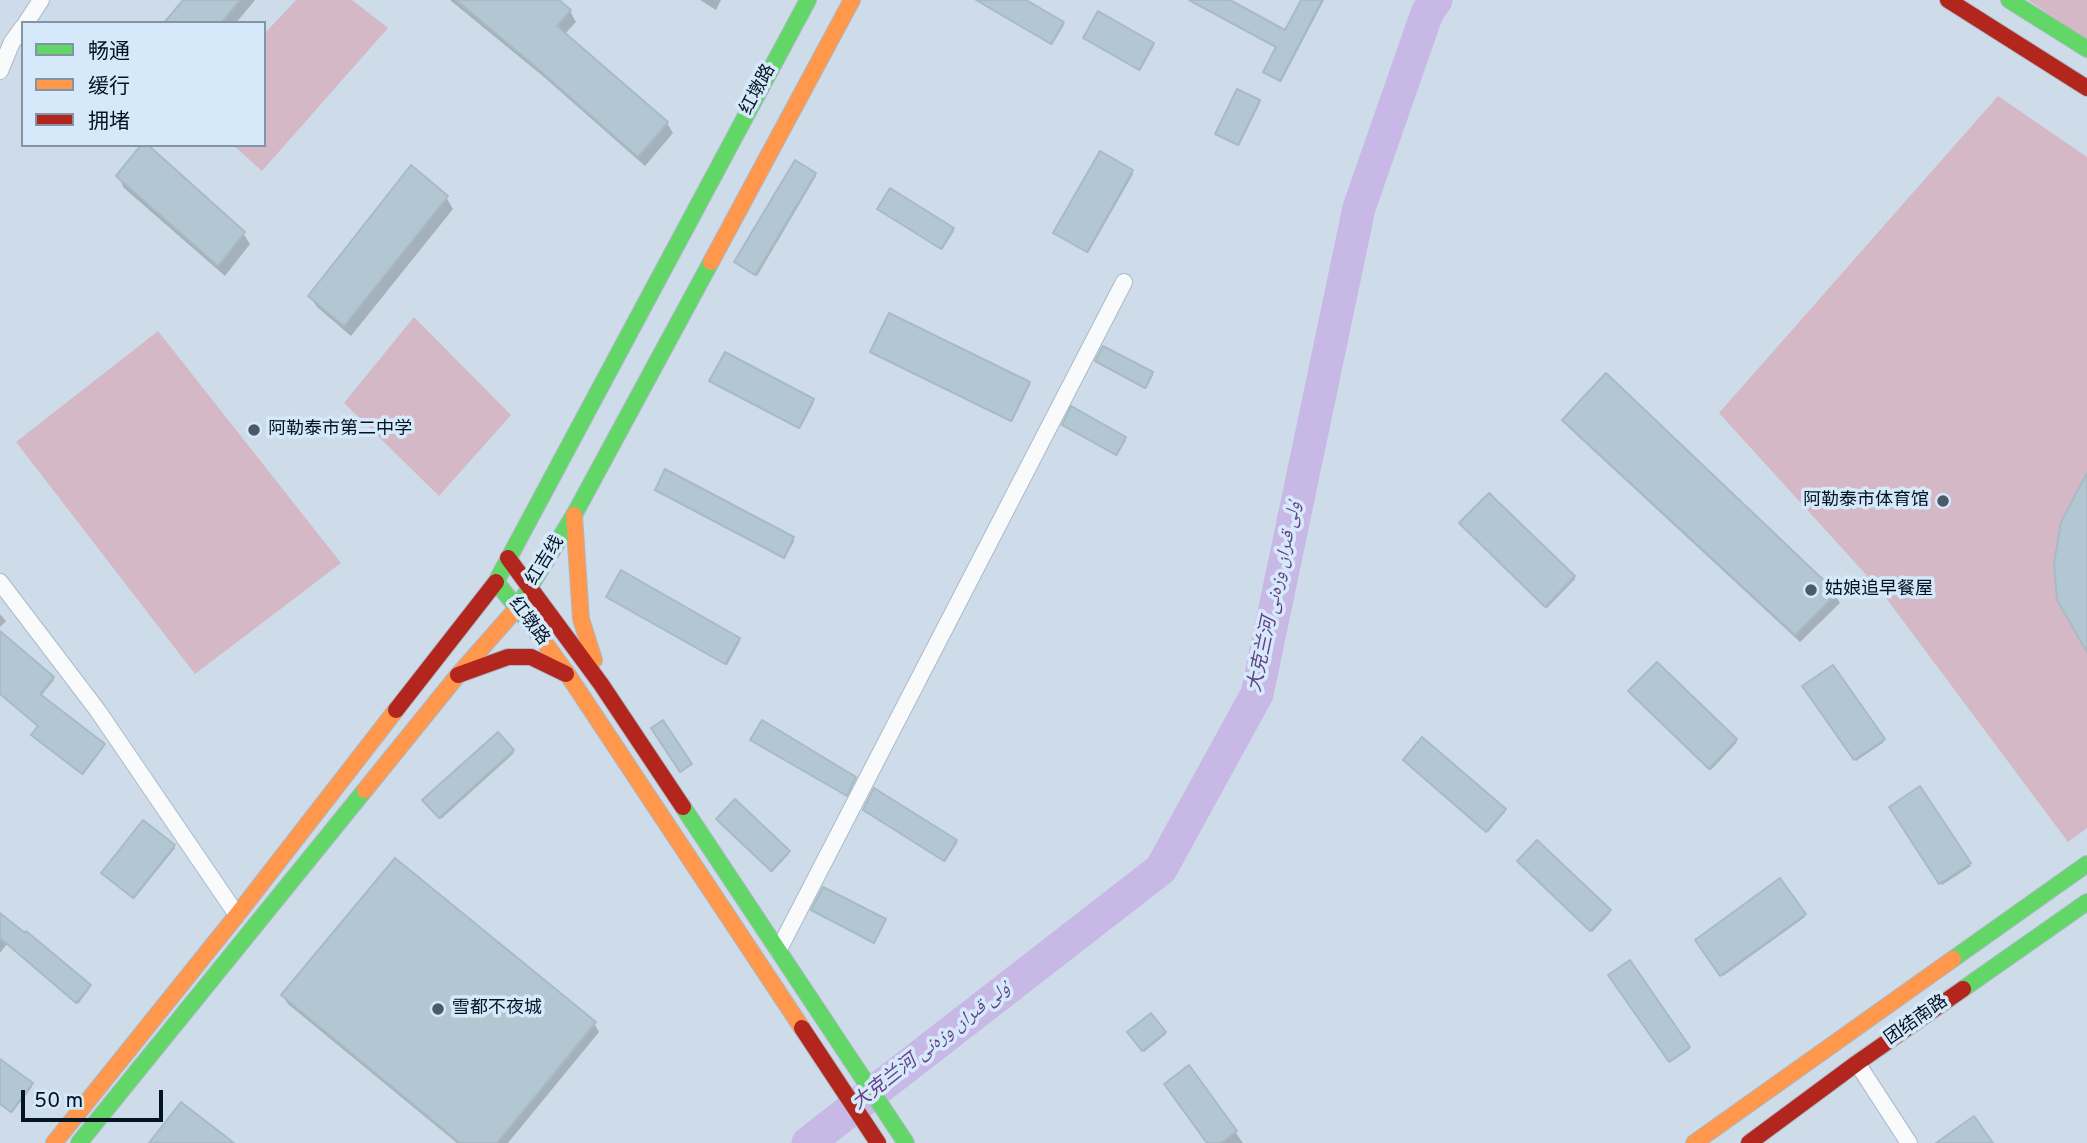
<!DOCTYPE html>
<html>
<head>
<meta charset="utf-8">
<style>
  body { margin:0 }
  #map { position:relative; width:2087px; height:1143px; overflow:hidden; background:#cedcea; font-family:Overpass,"Noto Sans SC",sans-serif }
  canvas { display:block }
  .legend { position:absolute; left:21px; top:21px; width:245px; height:126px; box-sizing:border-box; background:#d6e9fb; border:2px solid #8294a5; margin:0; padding:9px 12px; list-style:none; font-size:21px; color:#031423 }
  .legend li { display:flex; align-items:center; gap:14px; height:35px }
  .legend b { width:35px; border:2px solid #8294a5 }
  .scale { position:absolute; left:21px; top:1090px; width:142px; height:32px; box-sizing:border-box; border:4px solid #031423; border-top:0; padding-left:9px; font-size:21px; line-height:24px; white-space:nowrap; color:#031423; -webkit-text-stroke:5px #d6e9fb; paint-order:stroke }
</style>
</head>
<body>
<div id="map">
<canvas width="2087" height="1143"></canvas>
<ul class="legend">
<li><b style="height:9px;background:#63d668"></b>畅通</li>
<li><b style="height:9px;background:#ff974d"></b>缓行</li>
<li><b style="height:9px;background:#b3261e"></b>拥堵</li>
</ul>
<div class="scale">50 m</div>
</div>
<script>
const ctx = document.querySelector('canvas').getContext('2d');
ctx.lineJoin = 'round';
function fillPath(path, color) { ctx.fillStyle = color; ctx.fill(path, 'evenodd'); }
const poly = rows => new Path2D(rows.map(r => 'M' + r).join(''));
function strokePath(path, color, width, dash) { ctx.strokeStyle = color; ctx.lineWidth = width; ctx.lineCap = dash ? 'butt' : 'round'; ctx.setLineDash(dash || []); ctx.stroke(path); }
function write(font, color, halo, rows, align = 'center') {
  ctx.font = font + ' Overpass,"Noto Naskh Arabic","Noto Sans SC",sans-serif'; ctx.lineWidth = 7; ctx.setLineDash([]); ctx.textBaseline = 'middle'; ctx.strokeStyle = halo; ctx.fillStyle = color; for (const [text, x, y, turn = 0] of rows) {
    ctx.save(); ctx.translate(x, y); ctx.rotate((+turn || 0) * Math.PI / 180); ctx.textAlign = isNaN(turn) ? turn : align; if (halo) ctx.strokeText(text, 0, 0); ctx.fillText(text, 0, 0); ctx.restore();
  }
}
const green = poly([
  [296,0,352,0,388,28,262,171,233,145,264,145,264,34],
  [2028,0,2087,0,2087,40],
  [1998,96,2087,157,2087,828,2068,842,1880,590,1719,413],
  [414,317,511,415,439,496,344,403],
  [158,331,341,563,195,674,16,442]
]);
const shadow = poly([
  [186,0,255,0,236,23,166,23],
  [450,0,556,0,570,11,576,22,564,35,667,123,673,133,645,166,544,77],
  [700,0,721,0,716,10],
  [988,0,1023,0,1064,25,1052,45,986,6],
  [1190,0,1226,0,1286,32,1303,0,1324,0,1281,82,1265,72,1277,48],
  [1085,38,1153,44,1154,46,1140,71],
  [1259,101,1260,103,1239,146,1218,136,1217,134],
  [1132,172,1133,174,1088,253,1057,235,1055,233],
  [815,174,816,176,757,276,737,264,736,262],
  [118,176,243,233,250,244,225,276,124,188],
  [446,197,453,209,351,336,317,307,310,296],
  [879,209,953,229,954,231,942,250],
  [872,352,1029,383,1030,385,1012,422],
  [1097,361,1152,374,1153,375,1146,389],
  [711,381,813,400,814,402,800,429],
  [1564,420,1835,595,1840,603,1800,642,1569,428],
  [1064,425,1125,439,1126,440,1117,456],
  [657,490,793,539,794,541,785,558],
  [1462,525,1574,577,1575,579,1547,608],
  [608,597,739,639,740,641,727,665],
  [0,614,6,621,0,627],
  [0,633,53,678,54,680,40,697,103,746,104,747,83,775,34,737,39,727,0,694],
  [1657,664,1737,742,1711,770,1632,693],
  [1832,667,1884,742,1856,761,1804,686],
  [498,734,514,753,441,819,426,802],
  [1406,762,1504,810,1505,812,1488,832],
  [1920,789,1971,866,1942,885,1891,808],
  [866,812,956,841,957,843,945,862],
  [719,821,788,852,789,854,772,872],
  [173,846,175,848,134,899,105,875],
  [1520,863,1609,911,1610,913,1592,932],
  [1780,881,1805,917,1723,976,1697,940],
  [813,910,884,921,885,923,875,943],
  [0,916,89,986,90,988,78,1004,7,944,0,953],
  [1629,963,1690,1049,1671,1062,1611,976],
  [283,996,594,1023,599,1032,508,1143,457,1143,288,1004],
  [1151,1016,1166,1034,1144,1052,1129,1033],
  [0,1061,32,1087,12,1113,0,1104],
  [1189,1068,1243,1143,1208,1143]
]);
const river = poly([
  [808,1143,1161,869,1257,694,1359,208,1427,13,1436,0]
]);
const building = poly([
  [183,0,240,0,221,23,164,23,183,0],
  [456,0,559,0,571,10,557,26,668,122,638,157,536,67,456,0],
  [976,0,1026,0,1064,22,1051,44,976,0],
  [1189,0,1230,0,1285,30,1301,0,1322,0,1280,81,1263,72,1276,47,1189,0],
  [1098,11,1154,43,1139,70,1083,38,1098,11],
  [1237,89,1260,100,1238,145,1215,134,1237,89],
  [141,145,148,145,245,232,218,266,116,176,141,145],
  [1100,151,1133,170,1087,252,1053,233,1100,151],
  [795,160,816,173,755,275,734,262,795,160],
  [411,165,448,196,344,326,308,296,411,165],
  [890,188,954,228,941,249,877,209,890,188],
  [889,313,1030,382,1011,421,870,352,889,313],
  [1103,346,1153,372,1145,388,1095,361,1103,346],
  [725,352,814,399,799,428,709,381,725,352],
  [1606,373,1837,593,1795,635,1562,420,1606,373],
  [1071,406,1126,437,1116,455,1062,425,1071,406],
  [665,469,794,537,784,558,655,490,665,469],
  [2087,473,2087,652,2057,600,2054,564,2061,522,2087,473],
  [1489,493,1575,576,1545,607,1459,523,1489,493],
  [621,570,740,638,725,664,606,597,621,570],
  [0,631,54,677,40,694,105,744,82,774,31,735,38,726,0,694,0,631],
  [1657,662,1737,739,1709,769,1628,691,1657,662],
  [1833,665,1885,739,1854,760,1802,686,1833,665],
  [663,720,692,764,680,772,651,728,663,720],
  [762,720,856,777,847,796,750,740,762,720],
  [498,732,514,750,439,818,422,800,498,732],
  [1422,737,1506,809,1486,832,1403,760,1422,737],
  [1920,786,1971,863,1939,884,1889,807,1920,786],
  [874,788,957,840,944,861,863,810,874,788],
  [735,799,790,851,771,871,716,819,735,799],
  [143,820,175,845,133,898,101,873,143,820],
  [1537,840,1611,910,1590,931,1517,861,1537,840],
  [395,858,596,1022,497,1143,460,1143,281,995,395,858],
  [1780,878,1806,914,1720,976,1695,940,1780,878],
  [823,887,886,919,874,943,811,910,823,887],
  [0,913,25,933,26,931,91,985,76,1003,0,938,0,913],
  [1630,960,1690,1047,1669,1062,1608,975,1630,960],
  [1151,1013,1166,1032,1142,1051,1127,1032,1151,1013],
  [0,1059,33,1083,11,1112,0,1104,0,1059],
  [1189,1065,1237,1131,1221,1143,1207,1143,1164,1084,1189,1065],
  [181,1102,234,1143,149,1143,181,1102],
  [1974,1116,1993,1143,1936,1143,1974,1116]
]);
const street = poly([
  [26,23,41,0],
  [0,71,12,42,23,27],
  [0,582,98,711,237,915],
  [778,951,1124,282],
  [1857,1063,1909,1143]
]);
const fast = poly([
  [2009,0,2087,49],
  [520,603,574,515,711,262],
  [537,632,496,582,808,0],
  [683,807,906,1143],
  [1953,959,2087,864],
  [1963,989,2087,902],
  [79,1143,365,790]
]);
const slow = poly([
  [711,262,852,0],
  [574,515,581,619,594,660],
  [537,632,568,675,802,1028],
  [365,790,458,675,518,607],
  [54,1143,237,915,396,710],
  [1694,1143,1953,959]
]);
const jam = poly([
  [1948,0,2087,88],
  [508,558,601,684,683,807],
  [458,675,508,657,531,657,566,674],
  [396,710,496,582],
  [802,1028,878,1143],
  [1749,1143,1857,1063,1963,989]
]);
const markers = [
  [254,430,7,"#4a5a69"],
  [1943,501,7,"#4a5a69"],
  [1811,590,7,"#4a5a69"],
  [438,1009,7,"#4a5a69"]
];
const streetNames = [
  ["红墩路",759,90,-62],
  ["红吉线",546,561,-58],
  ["红墩路",528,622,53],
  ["团结南路",1917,1021,-35]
];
const poiNames = [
  ["阿勒泰市第二中学",268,430],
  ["阿勒泰市体育馆",1929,501,"right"],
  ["姑娘追早餐屋",1825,590],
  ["雪都不夜城",452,1009]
];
const waterNames = [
  ["大克兰河 ۇلى قىران وزەنى",1276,597,-78],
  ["大克兰河 ۇلى قىران وزەنى",932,1047,-38]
];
fillPath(green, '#d5b8c5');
fillPath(shadow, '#0003');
strokePath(river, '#c8b8e6', 33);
fillPath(building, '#b3c7d3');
strokePath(building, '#a8bac6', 2);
strokePath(street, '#abbac8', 18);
strokePath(fast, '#abbac8', 18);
strokePath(slow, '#abbac8', 18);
strokePath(jam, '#abbac8', 18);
strokePath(street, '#f8fafc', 16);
strokePath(fast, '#63d668', 16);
strokePath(slow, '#ff974d', 16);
strokePath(jam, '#b3261e', 16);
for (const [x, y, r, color] of markers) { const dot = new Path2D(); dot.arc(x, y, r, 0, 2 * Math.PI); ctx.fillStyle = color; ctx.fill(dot); strokePath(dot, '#d6e9fb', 2.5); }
write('18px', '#031423', '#d6e9fb', streetNames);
write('18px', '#031423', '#d6e9fb', poiNames, 'left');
write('italic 19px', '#643f86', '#d6e9fb', waterNames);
</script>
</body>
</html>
